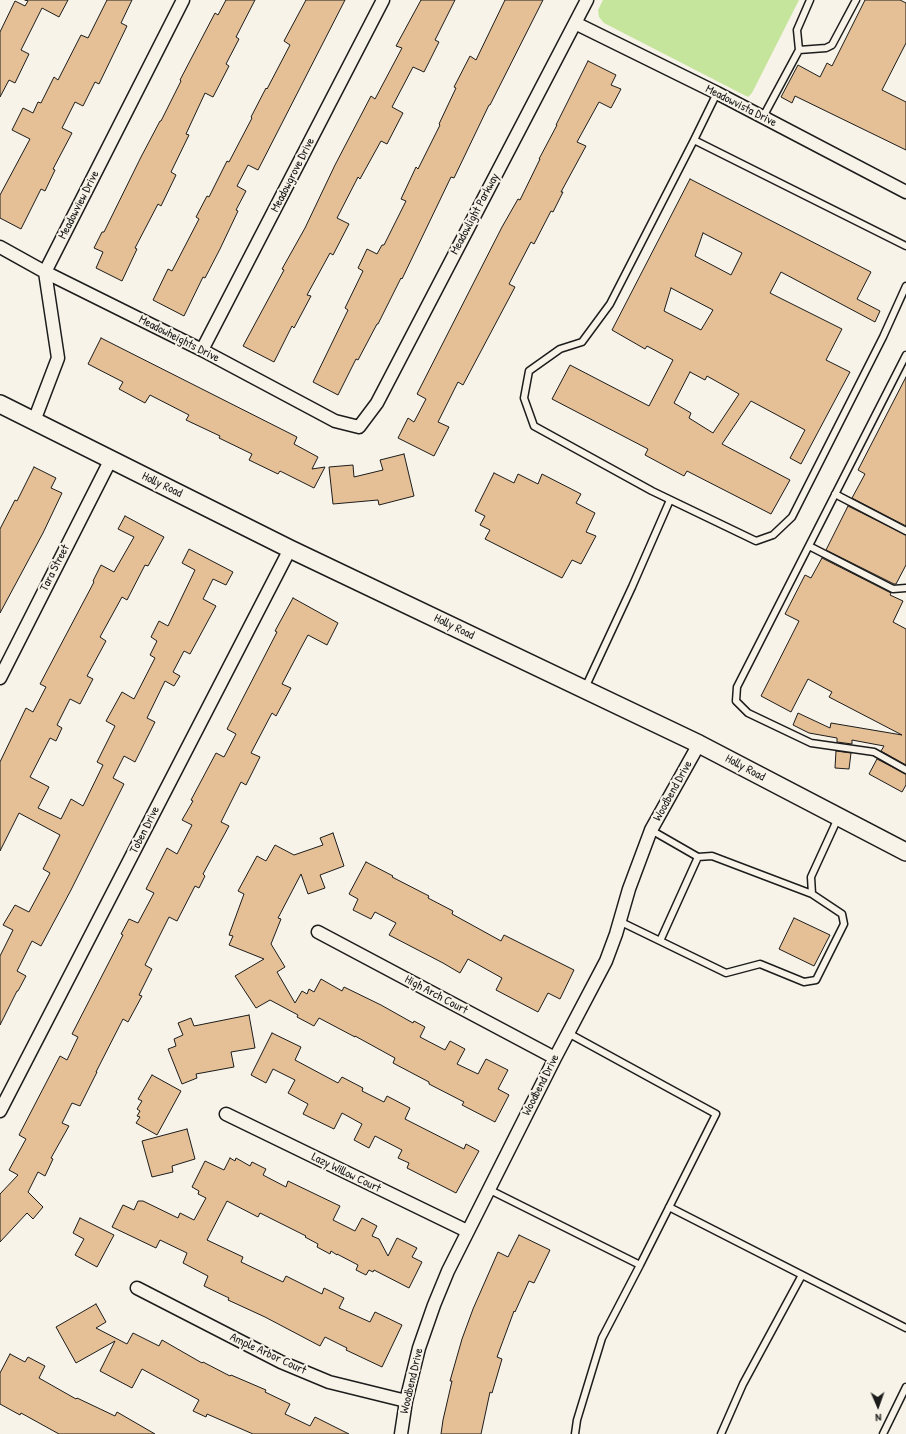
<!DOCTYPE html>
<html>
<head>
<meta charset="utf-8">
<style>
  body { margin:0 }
  #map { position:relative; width:906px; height:1434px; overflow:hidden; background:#f7f3e8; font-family:"Patrick Hand",sans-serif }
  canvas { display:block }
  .north { position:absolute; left:858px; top:1386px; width:40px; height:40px; -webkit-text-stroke:3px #f7f3e8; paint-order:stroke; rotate:178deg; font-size:11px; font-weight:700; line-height:16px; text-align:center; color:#1c1c1c }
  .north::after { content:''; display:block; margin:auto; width:14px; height:18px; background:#1c1c1c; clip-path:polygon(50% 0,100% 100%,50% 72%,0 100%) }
</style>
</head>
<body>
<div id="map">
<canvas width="906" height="1434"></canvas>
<div class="north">N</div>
</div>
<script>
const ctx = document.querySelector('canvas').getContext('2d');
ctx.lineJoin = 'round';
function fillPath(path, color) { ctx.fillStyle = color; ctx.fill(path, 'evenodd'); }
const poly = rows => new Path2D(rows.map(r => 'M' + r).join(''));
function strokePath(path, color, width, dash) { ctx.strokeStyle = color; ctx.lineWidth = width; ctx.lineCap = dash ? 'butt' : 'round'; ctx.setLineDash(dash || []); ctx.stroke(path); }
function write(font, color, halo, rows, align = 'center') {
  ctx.font = font + ' "Patrick Hand",sans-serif'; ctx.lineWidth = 4; ctx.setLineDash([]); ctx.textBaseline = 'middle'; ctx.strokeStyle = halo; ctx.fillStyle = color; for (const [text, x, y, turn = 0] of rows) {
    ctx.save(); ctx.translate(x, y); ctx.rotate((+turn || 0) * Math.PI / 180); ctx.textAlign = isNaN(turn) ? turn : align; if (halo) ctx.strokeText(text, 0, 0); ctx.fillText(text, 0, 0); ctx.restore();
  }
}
const green = poly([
  [603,0,799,0,752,93,748,97,604,23,599,17,598,10]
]);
const building = poly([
  [25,0,68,0,59,17,42,8,21,50,29,54,15,83,9,80,0,97,0,32,15,1,25,6,28,1,25,0],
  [107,0,132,0,121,23,127,26,99,84,95,82,83,106,75,102,62,128,72,133,53,169,55,170,45,191,41,189,21,229,0,218,0,195,30,139,12,130,23,108,33,113,38,102,41,103,54,77,58,80,81,35,88,38,107,0],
  [226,0,255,0,236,37,239,39,226,64,229,66,213,97,205,93,186,134,189,135,171,172,176,175,161,206,158,204,135,248,137,249,122,281,96,268,103,252,94,248,102,232,104,232,141,157,160,121,161,121,181,81,180,80,215,13,218,15,226,0],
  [306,0,345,0,258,170,248,165,237,186,246,191,236,210,238,211,220,249,205,278,203,277,184,316,153,300,168,269,172,271,199,219,196,217,207,196,209,197,227,161,229,162,252,118,251,117,266,88,267,89,290,45,284,41,306,0],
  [421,0,455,0,435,40,439,42,424,72,413,67,392,107,403,113,387,144,381,141,360,179,358,177,337,218,349,224,333,255,330,253,307,295,311,296,294,328,292,326,274,362,243,346,284,270,282,269,305,228,335,165,371,96,375,99,402,48,396,46,421,0],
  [505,0,543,0,490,105,489,105,454,178,451,177,402,279,401,278,378,324,377,324,358,360,356,359,338,395,313,382,348,310,345,308,363,271,358,268,367,249,377,254,382,245,384,245,406,201,401,199,416,167,418,169,440,125,439,124,456,88,454,87,470,56,476,60,505,0],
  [865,0,900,0,906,3,906,43,882,90,906,102,906,150,795,96,792,103,781,97,798,65,820,77,827,63,832,66,865,0],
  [588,61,616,75,611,85,621,89,611,108,599,102,577,142,586,146,561,192,563,192,553,212,551,211,534,244,531,242,509,284,515,287,463,385,458,382,438,422,449,427,434,456,398,438,408,418,414,422,426,399,417,394,502,227,518,199,520,200,540,159,539,159,557,125,556,125,588,61],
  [690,179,871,272,857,299,880,311,875,322,781,272,770,293,842,329,826,360,850,372,801,464,790,458,805,430,751,401,722,444,790,480,771,514,687,471,684,476,645,455,648,449,552,399,570,365,649,406,673,360,647,346,645,349,612,330,690,179],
  [703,233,742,253,731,275,695,256,703,233],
  [671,288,713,310,701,330,664,311,671,288],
  [690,372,705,380,707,376,739,394,713,433,689,418,691,413,674,403,690,372],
  [101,338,297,437,294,444,318,457,312,469,325,467,314,488,280,471,278,474,249,460,252,454,219,438,220,436,186,420,189,415,150,395,145,403,119,389,123,382,88,364,101,338],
  [906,377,906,526,852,498,865,474,858,470,906,377],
  [404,454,414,496,379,505,378,500,333,504,329,467,353,465,354,477,383,470,380,460,404,454],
  [34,467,56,478,51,488,62,493,43,533,0,613,0,529,15,500,17,501,34,467],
  [494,473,514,483,518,474,538,484,542,474,581,494,576,503,595,513,586,532,596,536,581,564,572,560,562,578,485,539,490,530,480,525,485,516,475,511,494,473],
  [848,506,906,535,906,565,896,584,894,584,826,550,848,506],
  [125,516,164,537,148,566,145,565,127,600,122,597,100,637,106,641,87,676,93,679,80,704,70,699,57,725,62,728,56,741,50,738,30,777,49,787,38,808,61,819,71,799,83,806,103,765,97,762,115,726,106,721,122,692,134,699,155,658,150,655,157,641,151,637,159,621,168,626,195,570,182,563,189,549,233,572,226,585,213,579,203,599,216,606,190,654,184,651,173,672,180,676,174,686,165,681,147,718,155,722,135,762,124,756,113,778,124,784,71,890,41,946,32,941,17,971,26,976,18,991,17,991,0,1025,0,956,13,930,3,925,15,905,29,912,50,873,43,869,60,835,19,813,0,851,0,762,26,708,33,712,46,687,40,684,94,582,93,581,101,565,114,572,134,537,118,529,125,516],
  [822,558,891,593,890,595,903,601,893,622,906,629,906,765,881,751,884,746,852,740,852,744,837,742,837,738,809,733,793,725,798,713,830,728,831,723,902,735,829,697,832,692,808,679,791,712,761,696,799,621,785,614,805,575,811,578,822,558],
  [293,598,338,623,327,645,308,635,302,646,282,684,291,688,276,716,272,713,251,753,260,757,246,785,241,782,221,822,229,826,203,874,205,876,199,888,195,886,177,921,169,917,145,965,152,969,139,995,142,996,128,1022,123,1019,96,1072,97,1072,80,1106,72,1103,62,1123,69,1126,51,1158,53,1159,45,1176,38,1172,28,1192,43,1207,33,1219,27,1213,0,1242,0,1194,18,1175,9,1170,26,1139,19,1135,60,1056,67,1060,78,1037,72,1034,123,935,121,934,129,919,138,923,154,893,146,889,167,848,177,854,192,825,182,820,193,801,191,800,216,753,224,757,236,734,227,729,277,632,275,631,293,598],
  [836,751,851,753,849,769,835,768,836,751],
  [877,759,906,774,906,785,902,792,869,774,877,759],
  [333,833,344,866,320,875,325,888,308,894,301,874,278,918,281,919,271,944,285,967,277,972,295,1003,302,991,307,994,309,989,314,992,321,979,342,991,344,987,381,1005,413,1023,414,1021,425,1027,420,1037,445,1050,450,1041,465,1049,457,1064,478,1074,486,1059,508,1070,498,1089,509,1095,495,1122,462,1105,464,1102,429,1084,429,1082,393,1063,395,1058,355,1036,355,1037,319,1018,314,1026,297,1017,298,1015,270,1000,256,1008,235,976,264,959,229,945,233,936,229,935,244,894,238,891,257,856,266,861,275,845,294,855,323,845,320,838,333,833],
  [366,862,393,876,392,877,429,896,428,898,453,911,452,914,501,941,504,935,574,970,560,999,548,993,538,1012,496,990,502,978,468,959,460,973,443,963,389,935,396,923,375,912,371,919,353,910,358,899,349,894,366,862],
  [794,918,830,935,814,966,779,949,794,918],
  [249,1015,255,1048,231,1052,234,1067,196,1074,197,1078,182,1084,168,1049,176,1046,174,1039,183,1035,178,1023,191,1018,194,1026,249,1015],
  [272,1033,301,1047,295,1060,338,1083,342,1077,363,1088,362,1091,384,1102,387,1096,410,1108,405,1119,464,1149,466,1144,479,1151,456,1193,407,1168,409,1163,398,1158,402,1150,375,1136,369,1148,354,1140,362,1124,342,1113,334,1129,303,1114,308,1104,288,1093,295,1080,273,1069,266,1083,251,1075,272,1033],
  [152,1075,181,1091,157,1135,136,1123,140,1117,137,1116,140,1111,137,1109,142,1101,138,1099,152,1075],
  [187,1129,195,1159,172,1166,173,1172,152,1177,142,1141,187,1129],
  [230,1158,235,1161,236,1158,250,1166,252,1162,266,1169,263,1175,286,1187,288,1181,340,1206,333,1220,355,1231,362,1218,377,1226,372,1236,379,1239,388,1256,397,1238,417,1248,412,1257,422,1262,409,1288,374,1270,373,1272,369,1270,366,1275,356,1270,358,1265,337,1254,337,1255,331,1251,330,1254,317,1247,318,1244,305,1237,306,1236,260,1213,258,1217,227,1201,207,1240,243,1257,241,1262,283,1282,286,1276,322,1294,324,1288,344,1298,339,1308,370,1322,375,1312,402,1325,382,1367,346,1350,347,1348,325,1337,320,1346,265,1317,228,1300,229,1298,204,1286,208,1276,183,1263,187,1253,160,1240,156,1248,112,1227,123,1205,134,1210,138,1201,143,1201,178,1218,180,1213,194,1220,206,1198,198,1194,199,1191,192,1187,205,1161,224,1170,230,1158],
  [80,1218,114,1235,97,1267,75,1255,84,1239,73,1233,80,1218],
  [519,1235,550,1250,534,1283,529,1281,515,1312,514,1311,497,1357,502,1359,492,1393,490,1392,481,1434,441,1434,443,1420,452,1381,450,1381,462,1339,473,1309,498,1252,508,1257,519,1235],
  [96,1304,106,1322,96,1328,127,1344,133,1333,159,1346,162,1340,202,1363,203,1362,230,1376,231,1375,266,1390,265,1392,290,1404,285,1414,310,1426,315,1417,349,1434,253,1434,207,1414,206,1417,193,1411,199,1400,142,1369,132,1388,100,1371,115,1341,76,1363,56,1327,96,1304],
  [10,1354,25,1362,28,1357,45,1366,39,1378,76,1399,77,1398,115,1416,117,1412,155,1434,59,1434,21,1413,20,1415,0,1404,0,1373,10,1354]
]);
const service = poly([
  [799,50,826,48,832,45,856,0],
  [717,93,694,140,610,304,582,342,560,349,529,371,524,398,534,426,652,491,756,541,773,535,792,517,883,337,906,286],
  [763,117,799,50,797,30,810,0],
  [694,140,906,246],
  [906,355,737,687,736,701,748,713,811,743,874,752,906,770],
  [835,494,906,531],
  [809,546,893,589,906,588],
  [585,688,632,587,670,500],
  [651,830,698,857],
  [619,921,726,973,760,964,804,982,816,980,844,924,842,914,812,894,811,877,838,818],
  [660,941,698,857,712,856,812,894],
  [488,1189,640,1265,716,1114,568,1033],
  [669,1207,906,1328],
  [575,1434,577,1420,602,1338,640,1265],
  [721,1434,743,1384,802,1275],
  [883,1434,906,1387]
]);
const minor = poly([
  [575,23,717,93,906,192],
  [0,247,45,272,202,350,335,421,359,427,377,403,587,0],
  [202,350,383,0],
  [34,421,58,358,45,272,183,0],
  [0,678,111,459],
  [318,932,555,1058],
  [0,1111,290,549],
  [226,1114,467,1231],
  [137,1288,281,1362,329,1382,406,1401],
  [401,1434,406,1401,419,1348,434,1305,448,1271,555,1058,606,961,616,934,629,889,651,830,699,744]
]);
const secondary = poly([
  [0,404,290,549,699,744,906,852]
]);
const streetNames = [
  ["Meadowvista Drive",741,106,27],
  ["Meadowgrove Drive",293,175,-63],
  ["Meadowview Drive",79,205,-63],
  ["Meadowlight Parkway",475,214,-62],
  ["Meadowheights Drive",179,339,27],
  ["Holly Road",162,485,26],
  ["Tara Street",55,568,-63],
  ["Holly Road",454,627,26],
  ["Holly Road",745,768,28],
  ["Woodbend Drive",673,791,-61],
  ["Toben Drive",145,830,-63],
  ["High Arch Court",436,995,28],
  ["Woodbend Drive",541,1085,-63],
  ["Lazy Willow Court",346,1173,26],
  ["Ample Arbor Court",268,1354,25],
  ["Woodbend Drive",412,1381,-77]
];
fillPath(green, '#c5e49c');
fillPath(building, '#e5c096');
strokePath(building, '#1c1c1c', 1);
strokePath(service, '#1c1c1c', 9);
strokePath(minor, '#1c1c1c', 15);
strokePath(secondary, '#1c1c1c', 20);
strokePath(service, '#f7f3e8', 6);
strokePath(minor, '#f7f3e8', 12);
strokePath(secondary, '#f7f3e8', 17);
write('12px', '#1c1c1c', '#f7f3e8', streetNames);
</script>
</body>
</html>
